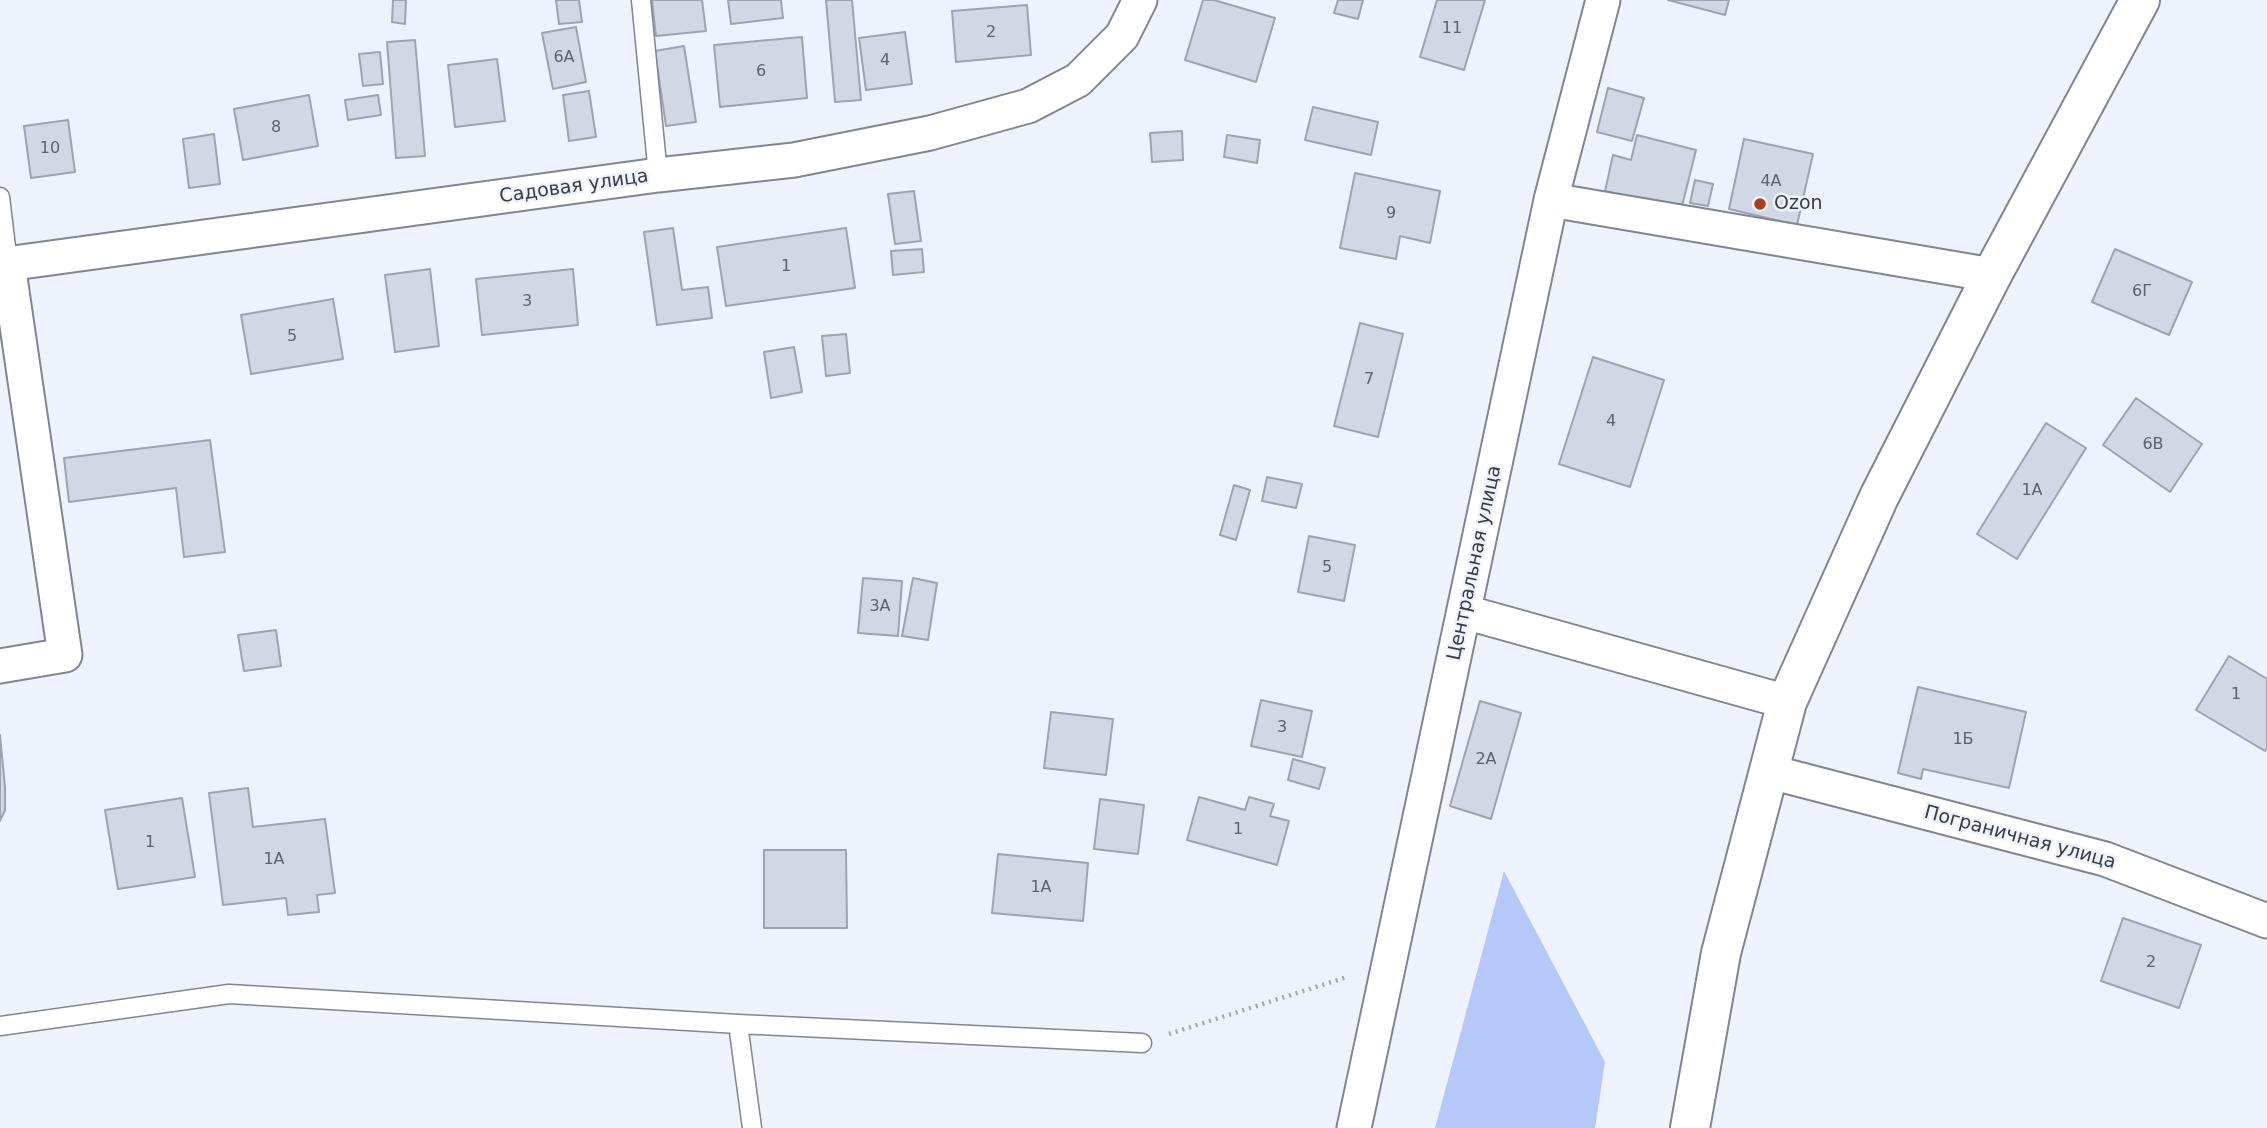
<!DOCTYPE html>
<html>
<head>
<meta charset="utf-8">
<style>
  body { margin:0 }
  canvas { display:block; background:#eef2fd }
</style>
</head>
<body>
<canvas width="2267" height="1128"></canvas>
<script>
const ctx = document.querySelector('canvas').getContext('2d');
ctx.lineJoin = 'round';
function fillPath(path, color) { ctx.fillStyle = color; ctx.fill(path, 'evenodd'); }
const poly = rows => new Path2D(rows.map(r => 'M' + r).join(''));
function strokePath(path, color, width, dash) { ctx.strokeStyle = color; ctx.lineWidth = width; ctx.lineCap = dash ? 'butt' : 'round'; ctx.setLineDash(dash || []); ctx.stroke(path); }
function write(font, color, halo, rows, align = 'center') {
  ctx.font = font + ' "DejaVu Sans",sans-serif'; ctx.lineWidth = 5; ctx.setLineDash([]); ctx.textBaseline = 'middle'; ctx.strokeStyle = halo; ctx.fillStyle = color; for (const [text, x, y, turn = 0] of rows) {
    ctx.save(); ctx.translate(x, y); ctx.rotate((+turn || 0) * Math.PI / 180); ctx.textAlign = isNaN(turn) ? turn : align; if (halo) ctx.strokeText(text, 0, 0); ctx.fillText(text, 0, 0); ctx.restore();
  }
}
const green = poly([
  [1504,871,1605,1062,1595,1128,1435,1128]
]);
const building = poly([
  [393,0,406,0,405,24,392,22,393,0],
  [556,0,579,0,582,22,559,24,556,0],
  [652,0,702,0,706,31,656,36,652,0],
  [728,0,781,0,783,18,731,24,728,0],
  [826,0,852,0,861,100,835,102,826,0],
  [1203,0,1214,0,1275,18,1256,82,1185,60,1203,0],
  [1338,0,1363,0,1358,19,1334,13,1338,0],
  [1437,0,1485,0,1464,70,1420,57,1437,0],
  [1668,0,1729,0,1725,15,1668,0],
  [1027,5,1031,55,956,62,952,11,1027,5],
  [576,27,586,82,553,89,542,33,576,27],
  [905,32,912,84,866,90,859,38,905,32],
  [802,37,807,98,720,107,714,45,802,37],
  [415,40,425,156,396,158,387,42,415,40],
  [684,46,696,122,666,126,655,51,684,46],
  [380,52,383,84,363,86,359,54,380,52],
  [497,59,505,121,455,127,448,65,497,59],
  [1608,88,1644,98,1632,141,1597,132,1608,88],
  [589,91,596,137,569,141,563,95,589,91],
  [309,95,318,146,243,160,234,109,309,95],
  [378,95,381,115,348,120,345,100,378,95],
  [1313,107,1378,122,1371,155,1305,140,1313,107],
  [68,120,75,172,31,178,24,126,68,120],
  [1182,131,1183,160,1152,162,1150,133,1182,131],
  [214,134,220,184,189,188,183,139,214,134],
  [1227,135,1260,140,1257,163,1224,157,1227,135],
  [1637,135,1696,150,1681,210,1605,191,1613,155,1631,160,1637,135],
  [1744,139,1813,154,1797,225,1729,209,1744,139],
  [1355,173,1440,191,1430,243,1400,236,1396,259,1340,248,1355,173],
  [1695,180,1713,184,1708,206,1690,203,1695,180],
  [914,191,921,241,895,244,888,194,914,191],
  [673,228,682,290,708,287,712,318,657,325,644,232,673,228],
  [846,228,855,288,726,306,717,247,846,228],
  [922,249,924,272,893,275,891,251,922,249],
  [2115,249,2192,282,2169,335,2092,302,2115,249],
  [430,269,439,346,395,352,385,275,430,269],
  [573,269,578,325,482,335,476,279,573,269],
  [333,299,343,359,251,374,241,315,333,299],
  [1360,323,1403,334,1378,437,1334,426,1360,323],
  [846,334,850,373,826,376,822,336,846,334],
  [794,347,802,392,771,398,764,352,794,347],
  [1593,357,1664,380,1630,487,1559,464,1593,357],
  [2136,398,2202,444,2170,492,2103,445,2136,398],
  [2046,423,2086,448,2017,559,1977,534,2046,423],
  [210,440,225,552,184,557,176,488,69,502,64,458,210,440],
  [1267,477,1302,484,1296,508,1262,501,1267,477],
  [1234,485,1250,490,1236,540,1220,535,1234,485],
  [1309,536,1355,545,1344,601,1298,592,1309,536],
  [863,578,902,581,898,636,858,633,863,578],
  [913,578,937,583,928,640,902,636,913,578],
  [276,630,281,666,244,671,238,635,276,630],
  [2229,656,2267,679,2267,748,2265,751,2196,710,2229,656],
  [1918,687,2026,712,2009,788,1923,769,1921,779,1898,773,1918,687],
  [1261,700,1312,711,1302,757,1251,746,1261,700],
  [1480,701,1521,713,1491,819,1450,806,1480,701],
  [1051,712,1113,719,1106,775,1044,768,1051,712],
  [0,735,5,787,5,810,0,821,0,735],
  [1293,759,1325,768,1319,789,1288,780,1293,759],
  [248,788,253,827,325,819,335,893,317,895,319,912,288,915,286,898,223,905,209,793,248,788],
  [1199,797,1245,810,1249,797,1274,804,1270,816,1289,821,1277,865,1187,840,1199,797],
  [182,798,195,877,118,889,105,810,182,798],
  [1100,799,1144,805,1138,854,1094,849,1100,799],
  [764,850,846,850,847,928,764,928,764,850],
  [998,854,1088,863,1083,921,992,913,998,854],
  [2123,918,2201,945,2179,1008,2101,981,2123,918]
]);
const path = poly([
  [1169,1034,1347,977]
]);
const service = poly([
  [641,0,658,175],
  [0,197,8,264],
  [738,1024,752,1128],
  [0,1026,229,994,738,1024,1142,1043]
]);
const minor = poly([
  [1551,200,1992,275],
  [0,265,658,175,794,160,930,133,1028,106,1078,80,1122,36,1140,0],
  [1465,612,1787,702],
  [0,666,65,655,8,264],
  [1767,771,2105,859,2267,921],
  [1354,1128,1551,200,1603,0]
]);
const secondary = poly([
  [1690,1128,1721,953,1787,702,1879,497,1992,275,2140,0]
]);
const markers = [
  [1760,204,7,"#a73f20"]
];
const numberNames = [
  ["11",1452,29],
  ["2",991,33],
  ["6А",564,58],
  ["4",885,61],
  ["6",761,72],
  ["8",276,128],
  ["10",50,149],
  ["4А",1771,182],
  ["9",1391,214],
  ["1",786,267],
  ["6Г",2142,292],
  ["3",527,302],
  ["5",292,337],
  ["7",1369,380],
  ["4",1611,422],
  ["6В",2153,445],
  ["1А",2032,491],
  ["5",1327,568],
  ["3А",880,607],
  ["1",2236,695],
  ["3",1282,728],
  ["1Б",1963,740],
  ["2А",1486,760],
  ["1",1238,830],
  ["1",150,843],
  ["1А",274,860],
  ["1А",1041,888],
  ["2",2151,963]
];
const streetNames = [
  ["Садовая улица",574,187,-8],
  ["Центральная улица",1475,563,-78],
  ["Пограничная улица",2020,838,15]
];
const poiNames = [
  ["Ozon",1774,204]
];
fillPath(green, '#b5c8fa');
fillPath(building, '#d2d7e4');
strokePath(building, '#9ea3af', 2);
strokePath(service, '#808591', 21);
strokePath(minor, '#808591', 37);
strokePath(secondary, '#808591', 42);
strokePath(path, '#a3a7af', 4.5, [2, 5]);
strokePath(service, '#fff', 18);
strokePath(minor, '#fff', 33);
strokePath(secondary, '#fff', 38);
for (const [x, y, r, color] of markers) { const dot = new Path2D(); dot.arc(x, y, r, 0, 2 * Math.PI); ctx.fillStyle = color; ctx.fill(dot); strokePath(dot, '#eef2fd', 2.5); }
write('16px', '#5f6269', null, numberNames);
write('19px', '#393b40', '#eef2fd', streetNames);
write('19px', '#393b40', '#eef2fd', poiNames, 'left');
</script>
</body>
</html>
